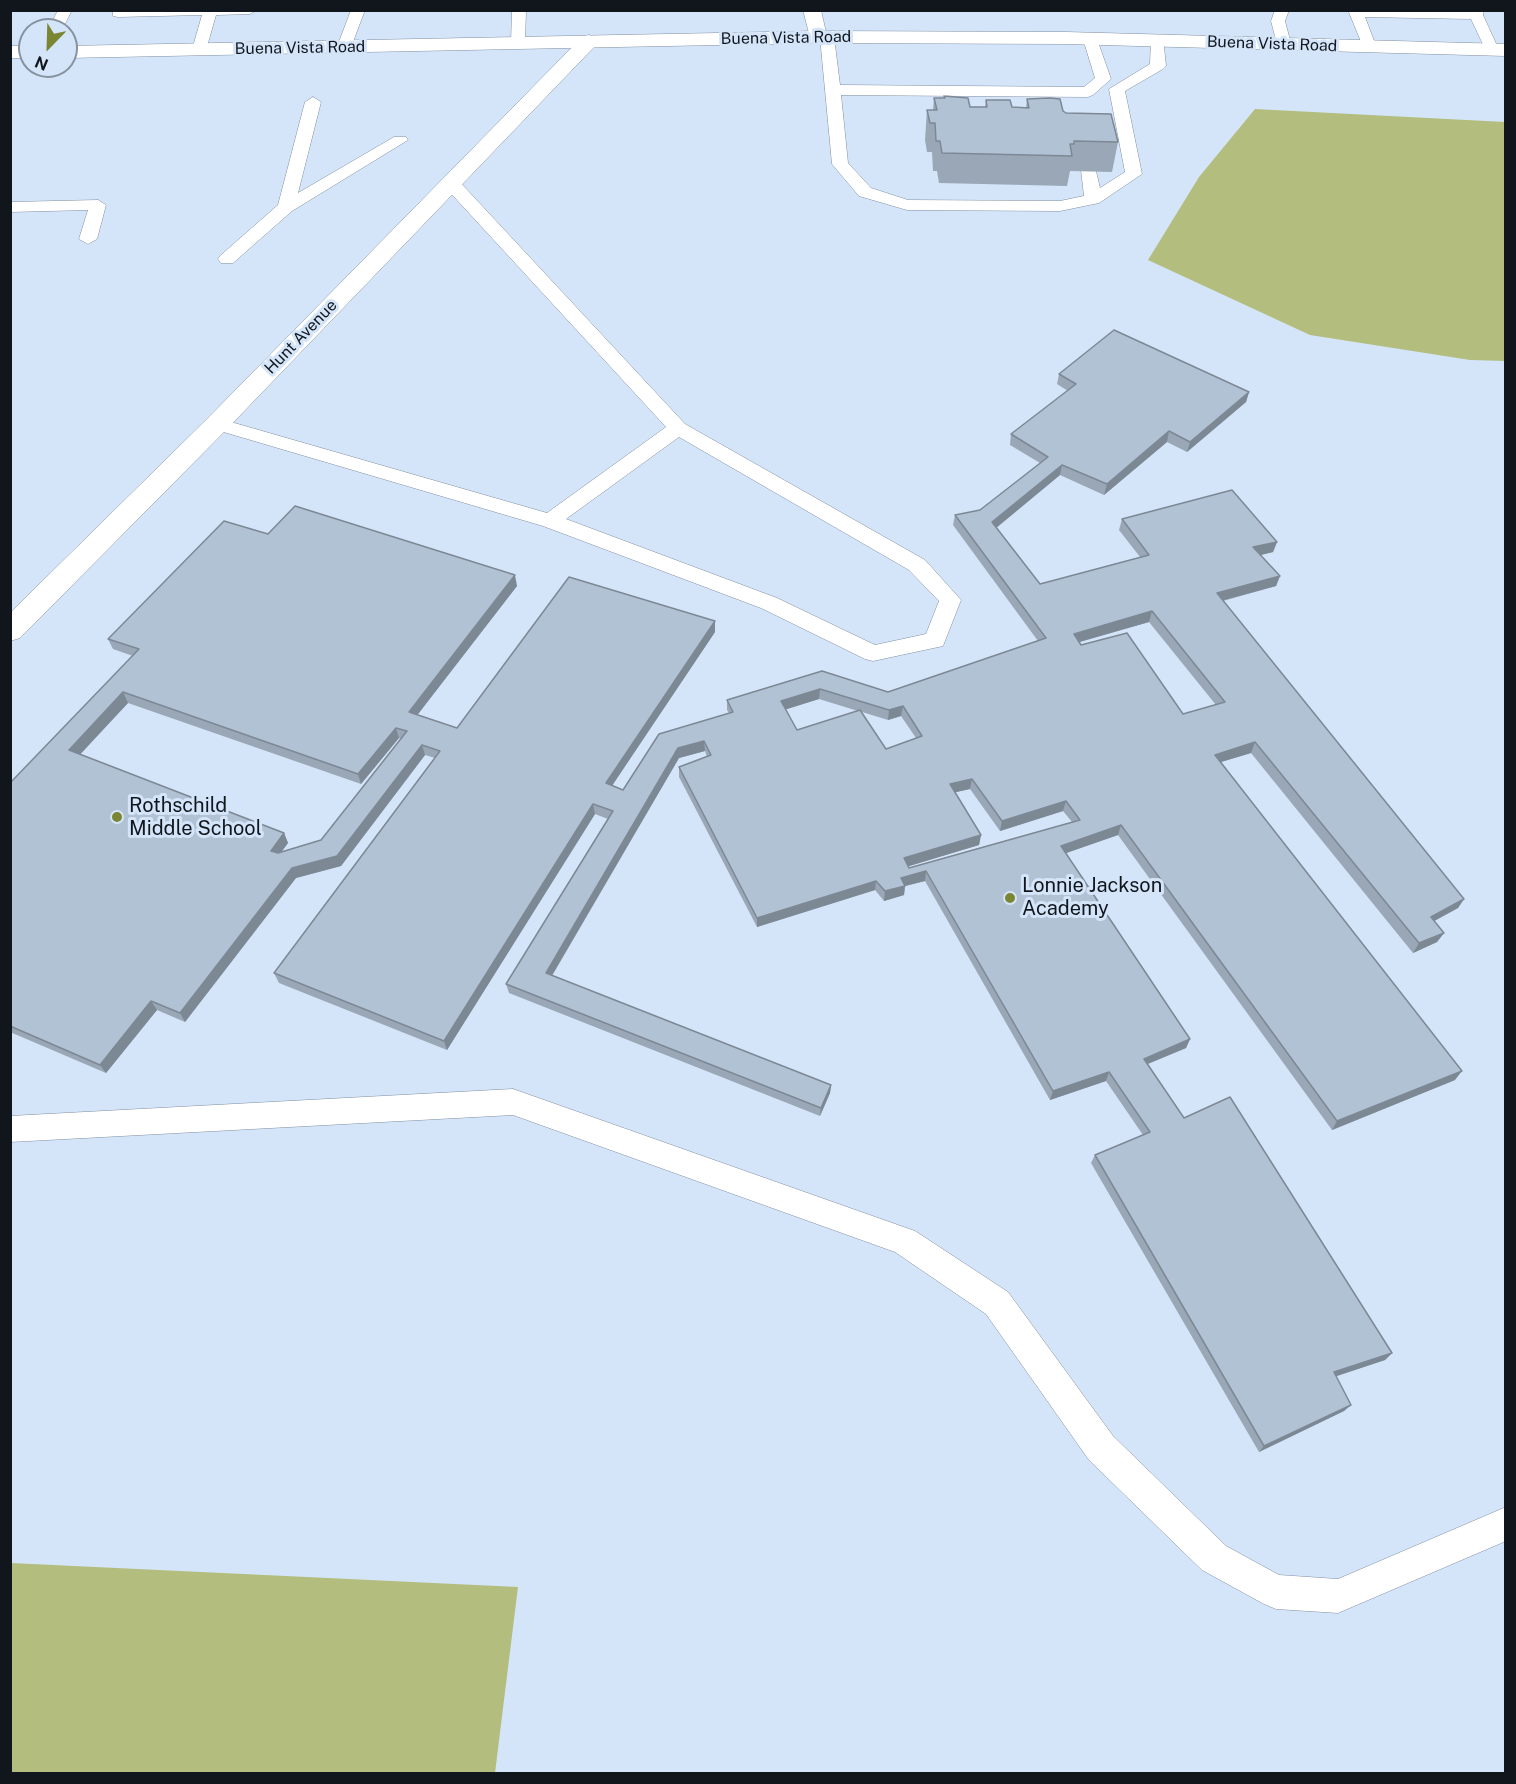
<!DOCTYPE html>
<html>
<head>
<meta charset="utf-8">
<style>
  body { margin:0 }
  #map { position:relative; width:1516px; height:1784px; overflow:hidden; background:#d5e5f9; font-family:"Public Sans",sans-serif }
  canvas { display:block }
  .frame { position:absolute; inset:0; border:12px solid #11161d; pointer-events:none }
  .north { position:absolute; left:18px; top:18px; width:60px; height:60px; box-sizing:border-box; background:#d5e5f9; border:2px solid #8792a1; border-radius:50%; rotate:203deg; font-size:16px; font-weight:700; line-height:24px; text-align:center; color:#11161d }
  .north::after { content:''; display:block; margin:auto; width:21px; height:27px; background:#7b8633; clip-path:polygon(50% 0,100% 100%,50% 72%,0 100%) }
</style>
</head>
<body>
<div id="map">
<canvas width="1516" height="1784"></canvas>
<div class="frame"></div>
<div class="north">N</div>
</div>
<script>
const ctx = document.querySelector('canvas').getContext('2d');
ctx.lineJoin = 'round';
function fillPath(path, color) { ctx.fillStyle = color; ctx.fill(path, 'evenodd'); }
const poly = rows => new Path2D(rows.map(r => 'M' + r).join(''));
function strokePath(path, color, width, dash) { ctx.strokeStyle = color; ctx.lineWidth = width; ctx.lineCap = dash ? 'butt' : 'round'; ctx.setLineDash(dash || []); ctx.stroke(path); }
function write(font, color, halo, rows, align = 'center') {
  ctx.font = font + ' "Public Sans",sans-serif'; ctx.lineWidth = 6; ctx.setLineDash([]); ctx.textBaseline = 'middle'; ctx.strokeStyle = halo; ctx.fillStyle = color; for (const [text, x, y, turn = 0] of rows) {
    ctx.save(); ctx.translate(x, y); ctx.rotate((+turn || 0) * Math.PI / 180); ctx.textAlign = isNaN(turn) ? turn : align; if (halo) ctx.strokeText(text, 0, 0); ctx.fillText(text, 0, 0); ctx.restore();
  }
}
const green = poly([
  [1255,109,1505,122,1505,361,1470,360,1310,335,1148,260,1199,177],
  [11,1563,518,1587,495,1773,11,1773]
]);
const service = poly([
  [58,10,72,10,62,30,48,30,58,10],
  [113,10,257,10,250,14,216,15,206,50,199,54,192,50,202,15,118,17,113,16,113,10],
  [351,10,365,10,351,47,344,51,337,47,351,10],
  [512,10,526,10,525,43,518,47,511,43,512,10],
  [1275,10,1289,10,1285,21,1291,44,1289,47,1279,47,1277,44,1271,21,1275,10],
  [1348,10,1484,10,1483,15,1499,50,1497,53,1487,53,1471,19,1365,17,1376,46,1369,50,1364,49,1348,10],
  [827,33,834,37,840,85,1084,87,1095,78,1083,39,1090,35,1097,39,1111,79,1093,95,1088,97,841,95,848,163,871,188,908,200,1060,201,1084,196,1081,170,1083,167,1095,167,1100,188,1125,172,1109,89,1150,64,1151,40,1158,36,1163,37,1166,66,1163,69,1125,91,1142,174,1099,203,1060,211,907,210,859,196,832,164,820,37,827,33],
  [313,97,321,102,298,193,394,137,406,137,408,140,292,211,233,263,221,263,218,259,221,255,278,205,305,102,313,97],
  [451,178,457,179,685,424,925,560,961,600,943,646,873,661,865,659,761,608,543,526,210,428,207,424,210,420,217,418,547,513,666,427,445,187,443,183,451,178],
  [679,437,909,570,939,601,926,634,875,645,777,598,566,519,679,437],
  [98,200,106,205,97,239,88,244,79,239,88,210,10,212,10,202,98,200],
  [513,1089,915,1231,1008,1292,1113,1436,1226,1546,1279,1575,1338,1579,1506,1507,1506,1541,1338,1613,1276,1609,1264,1604,1202,1570,1089,1460,986,1314,895,1252,513,1115,10,1142,10,1116,513,1089]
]);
const minor = poly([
  [803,10,821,10,827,37,825,41,811,41,803,10]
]);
const tertiary = poly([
  [589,35,599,41,596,45,226,430,20,638,10,641,10,613,208,418,582,37,589,35]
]);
const secondary = poly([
  [818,31,1066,32,1506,44,1506,56,1066,44,818,43,66,58,66,46,818,31],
  [10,46,30,46,30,58,10,58,10,46]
]);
const wall = poly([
  [944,96,970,107,985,107,986,100,1012,107,1026,108,1027,99,1063,111,1118,142,1112,172,1070,171,1067,186,939,183,937,171,933,171,932,152,927,152,925,140,927,110,933,110,934,98,944,98],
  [1059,374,1249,392,1246,402,1187,452,1167,442,1104,495,1060,475,996,528,1040,584,1140,557,1119,530,1122,519,1277,542,1273,552,1260,555,1280,576,1276,586,1223,601,1464,899,1458,908,1434,921,1444,933,1437,942,1413,953,1251,753,1221,762,1455,1080,1332,1130,1118,835,1065,853,1190,1039,1186,1048,1148,1064,1184,1118,1392,1353,1385,1360,1336,1376,1351,1405,1344,1411,1259,1452,1091,1163,1095,1155,1143,1135,1106,1081,1050,1100,925,881,905,886,904,895,884,901,875,890,757,927,679,777,679,767,707,757,705,751,679,758,552,976,831,1085,830,1093,820,1116,509,993,506,984,608,819,595,814,447,1050,279,983,274,973,435,758,425,755,341,866,296,878,185,1022,157,1010,106,1073,10,1032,10,783,133,656,113,649,108,639,268,534,517,586,417,715,457,728,715,621,715,632,612,786,623,790,729,713,727,710,727,700,822,671,888,692,1038,641,953,525,955,515,980,510,1040,463,1010,445,1011,434,1068,391,1057,384],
  [1149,622,1216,705,1183,714,1081,645,1080,642],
  [819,699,858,711,797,730,786,709],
  [128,703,361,784,399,738,401,739,321,840,281,852,288,843,284,833,80,754],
  [862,712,888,720,901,716,916,738,886,749],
  [970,789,1000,831,1063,811,1072,822,909,868,908,866,979,845,981,835,955,792]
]);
const shadedWall = poly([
  [1249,392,1246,402,1187,452,1190,442],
  [1169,431,1167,442,1104,495,1107,484],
  [1062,465,1060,475,990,533,992,522],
  [1277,542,1273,552,1249,558,1253,547],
  [515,575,517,586,412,722,409,712],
  [1280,576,1276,586,1213,603,1217,593],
  [1152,611,1149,622,1072,644,1074,634],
  [715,621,715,632,607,793,606,783],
  [820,689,819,699,781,711,781,701],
  [123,692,128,703,75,760,69,750],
  [903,706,901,716,888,720,889,710],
  [396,728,399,738,361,784,358,774],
  [704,741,705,751,679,758,548,982,546,973,678,748],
  [1255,742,1251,753,1211,765,1215,755],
  [422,745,425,755,341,866,296,878,185,1022,180,1013,292,868],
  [972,779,970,789,948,794,950,784],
  [1066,801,1063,811,1000,831,1002,821],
  [593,804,595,814,447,1050,444,1041],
  [1121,825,1118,835,1058,856,1061,846],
  [284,833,288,843,275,861,271,851],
  [981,835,979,845,903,868,904,858],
  [926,871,925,881,905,886,904,895,884,901,885,891,901,878],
  [876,881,875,890,757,927,757,918],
  [1464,899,1458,908,1425,926,1431,917],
  [1444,933,1437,942,1413,953,1419,943],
  [151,1001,157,1010,106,1073,100,1065],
  [1190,1039,1186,1048,1140,1067,1144,1059],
  [1462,1071,1455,1080,1332,1130,1337,1121],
  [1109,1072,1106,1081,1050,1100,1053,1091],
  [831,1085,830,1093,820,1116,821,1108],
  [1392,1353,1385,1360,1328,1379,1334,1372],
  [1351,1405,1344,1411,1259,1452,1264,1446]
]);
const building = poly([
  [944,96,968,98,970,107,987,107,986,100,1010,100,1012,107,1029,108,1027,99,1050,98,1060,99,1063,111,1066,113,1111,114,1118,142,1074,141,1074,144,1070,144,1072,156,942,153,940,141,936,141,935,123,930,123,927,110,937,110,934,98,945,98,944,96],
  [1114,330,1249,392,1190,442,1169,431,1107,484,1062,465,992,522,1040,584,1149,555,1122,519,1232,490,1277,542,1253,547,1280,576,1217,593,1464,899,1431,917,1444,933,1419,943,1255,742,1215,755,1462,1071,1337,1121,1121,825,1061,846,1190,1039,1144,1059,1184,1118,1230,1097,1392,1353,1334,1372,1351,1405,1264,1446,1095,1155,1150,1132,1109,1072,1053,1091,926,871,901,878,905,886,885,891,876,881,757,918,679,767,711,755,704,741,678,748,546,973,831,1085,821,1108,506,984,613,811,593,804,444,1041,274,973,440,751,422,745,337,856,292,868,180,1013,151,1001,100,1065,10,1026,10,783,139,649,108,639,224,521,268,534,295,506,515,575,409,712,457,728,569,577,715,621,606,783,623,790,659,734,733,712,727,700,822,671,888,692,1046,638,955,515,980,510,1048,457,1011,434,1076,384,1059,374,1114,330],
  [1152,611,1225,702,1183,714,1127,633,1081,645,1074,634,1152,611],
  [820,689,889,710,903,706,922,736,886,749,860,710,797,730,781,701,820,689],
  [123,692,358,774,396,728,407,731,321,840,278,853,271,851,284,833,69,750,123,692],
  [972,779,1002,821,1066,801,1080,820,909,868,904,858,981,835,950,784,972,779]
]);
const markers = [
  [117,817,6,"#7b8633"],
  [1010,898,6,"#7b8633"]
];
const farStreetnames = [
  ["Buena Vista Road",786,38,-1],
  ["Buena Vista Road",1272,44,2],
  ["Buena Vista Road",300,48,-1],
  ["Hunt Avenue",301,337,-46]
];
const poiNames = [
  ["Rothschild",129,806],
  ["Middle School",129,829],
  ["Lonnie Jackson",1022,886],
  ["Academy",1022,909]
];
fillPath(green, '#b3be7e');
strokePath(service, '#808fa1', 1);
strokePath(minor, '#808fa1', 1);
strokePath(tertiary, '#808fa1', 1);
strokePath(secondary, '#808fa1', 1);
fillPath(service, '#fff');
fillPath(minor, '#fff');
fillPath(tertiary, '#fff');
fillPath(secondary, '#fff');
fillPath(wall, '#99a7b7');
fillPath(shadedWall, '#7d8895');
fillPath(building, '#b2c2d5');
strokePath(building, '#7d8895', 1.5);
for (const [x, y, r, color] of markers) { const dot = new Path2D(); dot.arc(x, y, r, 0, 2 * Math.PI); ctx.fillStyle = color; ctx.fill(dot); strokePath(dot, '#d5e5f9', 2); }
write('16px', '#11161d', '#d5e5f9', farStreetnames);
write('20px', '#11161d', '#d5e5f9', poiNames, 'left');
</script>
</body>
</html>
